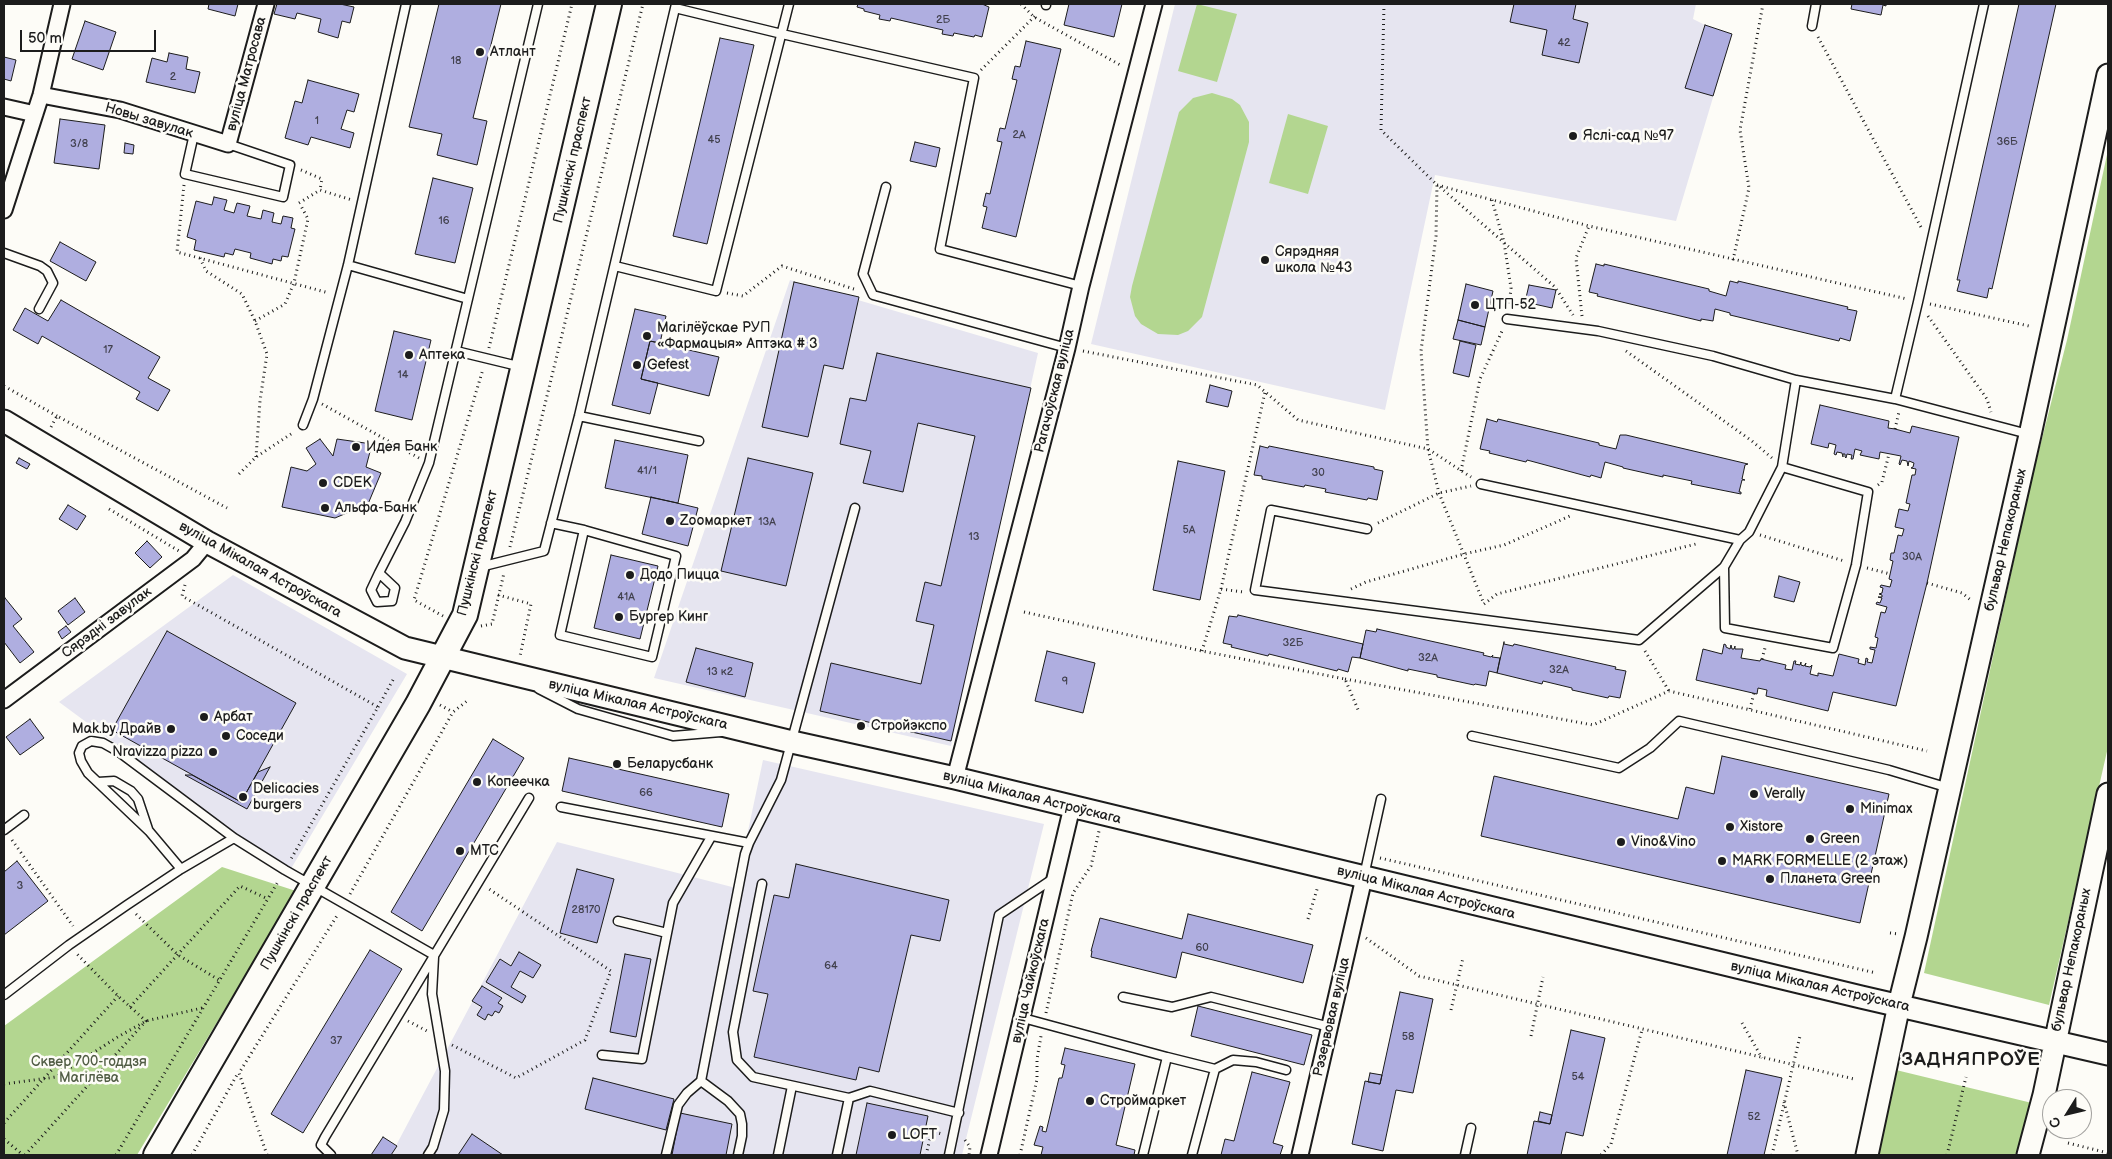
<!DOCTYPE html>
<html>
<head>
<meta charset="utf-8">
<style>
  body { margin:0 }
  #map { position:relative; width:2112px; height:1159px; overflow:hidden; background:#fdfcf7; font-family:"Balsamiq Sans",sans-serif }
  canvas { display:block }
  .frame { position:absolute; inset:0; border:5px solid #1c1c1c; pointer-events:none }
  .north { position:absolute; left:2042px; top:1089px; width:50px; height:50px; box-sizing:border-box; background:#fdfcf7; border:1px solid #a3a29f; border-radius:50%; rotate:234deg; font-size:14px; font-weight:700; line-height:20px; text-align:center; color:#1c1c1c }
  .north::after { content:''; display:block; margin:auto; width:18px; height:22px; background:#1c1c1c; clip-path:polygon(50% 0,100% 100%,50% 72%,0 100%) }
  .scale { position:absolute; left:20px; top:30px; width:136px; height:22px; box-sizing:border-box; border:2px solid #1c1c1c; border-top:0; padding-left:6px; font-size:15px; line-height:18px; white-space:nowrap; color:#1c1c1c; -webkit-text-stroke:4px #fdfcf7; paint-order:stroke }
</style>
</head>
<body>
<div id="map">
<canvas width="2112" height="1159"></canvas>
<div class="frame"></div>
<div class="north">С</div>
<div class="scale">50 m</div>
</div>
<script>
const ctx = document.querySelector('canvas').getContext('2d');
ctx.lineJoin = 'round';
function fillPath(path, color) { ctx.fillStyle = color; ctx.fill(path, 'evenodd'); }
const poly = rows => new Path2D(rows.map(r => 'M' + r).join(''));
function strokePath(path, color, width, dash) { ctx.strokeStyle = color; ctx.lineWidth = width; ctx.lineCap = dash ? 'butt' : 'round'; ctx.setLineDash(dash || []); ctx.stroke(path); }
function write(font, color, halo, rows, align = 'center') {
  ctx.font = font + ' "Balsamiq Sans",sans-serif'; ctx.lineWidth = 5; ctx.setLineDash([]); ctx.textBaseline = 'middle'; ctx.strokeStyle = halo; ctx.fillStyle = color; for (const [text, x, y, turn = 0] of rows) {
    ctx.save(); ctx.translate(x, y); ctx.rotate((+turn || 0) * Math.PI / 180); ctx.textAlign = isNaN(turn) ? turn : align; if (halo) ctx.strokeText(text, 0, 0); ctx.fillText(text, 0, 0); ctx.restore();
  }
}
const built = poly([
  [1175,4,1696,4,1693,19,1705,25,1732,34,1676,221,1435,175,1385,410,1091,344],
  [790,280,1038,353,951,746,654,678],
  [233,575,407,674,289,872,59,702],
  [763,760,1044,824,962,1155,391,1155,557,842,736,888]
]);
const green = poly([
  [1197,4,1237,14,1217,82,1178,71],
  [1212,93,1232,99,1240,105,1249,122,1249,142,1202,317,1188,331,1178,335,1158,334,1141,324,1135,316,1130,297,1132,286,1179,112,1193,98],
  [1288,114,1328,126,1308,194,1269,183],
  [2108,150,2108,747,2049,1005,1924,973,2031,482,2067,340],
  [222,867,296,891,137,1155,4,1155,4,1026],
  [1896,1070,2032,1103,2021,1155,1877,1155]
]);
const building = poly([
  [209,4,238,4,235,16,208,9,209,4],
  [277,4,340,4,354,7,350,23,342,21,338,38,318,32,321,19,297,13,295,19,274,14,277,4],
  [439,4,501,4,473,118,487,121,477,165,437,155,442,134,409,127,439,4],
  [858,4,982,4,989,7,982,37,975,35,974,37,954,33,953,36,942,34,943,30,891,18,890,21,879,19,880,15,864,11,864,9,857,7,858,4],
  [1069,4,1122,4,1114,37,1064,25,1069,4],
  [1514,4,1576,4,1573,19,1588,23,1579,63,1542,55,1547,30,1510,22,1514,4],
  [1852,4,1886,4,1886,6,1883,5,1881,15,1851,9,1852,4],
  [2019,4,2056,4,1992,289,1989,288,1987,298,1957,291,1960,280,1957,280,2019,4],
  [85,21,116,32,103,70,72,59,85,21],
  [1705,25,1732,34,1713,96,1685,88,1705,25],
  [720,38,754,45,707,244,673,236,720,38],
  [1026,41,1061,49,1016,237,982,228,987,207,983,206,986,193,990,194,1002,142,997,141,1000,128,1005,129,1017,80,1012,79,1015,66,1020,67,1026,41],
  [169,53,188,57,186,69,200,72,195,93,146,82,152,58,167,62,169,53],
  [4,57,16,60,11,81,4,79,4,57],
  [308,80,359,94,354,112,347,110,341,129,354,133,350,148,311,137,308,145,285,138,295,101,302,103,308,80],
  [60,119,105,125,99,169,54,163,60,119],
  [915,142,940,148,936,167,910,161,915,142],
  [125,143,134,145,133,154,124,153,125,143],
  [433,178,473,188,455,263,415,254,433,178],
  [214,197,227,200,224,210,234,213,237,203,250,206,247,216,261,219,263,210,274,213,272,222,281,224,283,216,293,218,291,228,295,229,288,257,282,256,281,261,273,259,272,264,250,258,251,253,235,249,233,255,225,253,224,257,194,250,196,240,187,237,196,201,212,205,214,197],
  [60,242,96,262,86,281,50,261,60,242],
  [1596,264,1604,266,1604,264,1709,289,1709,291,1726,296,1730,281,1738,283,1738,281,1848,307,1847,309,1857,311,1850,341,1840,338,1839,341,1730,315,1730,313,1715,309,1713,321,1701,319,1701,321,1597,296,1598,294,1589,292,1596,264],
  [794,282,859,297,843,369,824,365,808,437,762,427,794,282],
  [1466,284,1493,291,1485,327,1458,320,1466,284],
  [1529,285,1556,290,1552,308,1525,302,1529,285],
  [61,300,160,357,148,378,170,390,158,411,136,399,140,392,42,336,38,344,13,330,25,308,48,321,61,300],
  [635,309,666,316,660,343,650,341,641,379,658,383,650,414,612,405,635,309],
  [1458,320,1485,327,1481,345,1453,339,1458,320],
  [394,331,431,340,412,420,375,411,394,331],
  [650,341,719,357,709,396,641,379,650,341],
  [1460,341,1476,345,1469,377,1453,373,1460,341],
  [877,353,1031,388,951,741,820,711,831,663,921,684,934,625,916,621,925,582,941,586,975,436,918,423,903,492,863,483,871,451,840,444,850,398,866,401,877,353],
  [1210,385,1232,391,1228,407,1206,402,1210,385],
  [1820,405,1889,421,1888,428,1895,429,1910,433,1912,426,1959,437,1927,583,1896,706,1833,692,1828,711,1766,696,1767,690,1758,688,1757,694,1696,680,1703,649,1722,654,1724,644,1726,645,1726,647,1730,649,1731,645,1732,649,1734,649,1735,646,1735,649,1743,649,1741,658,1760,661,1761,659,1773,662,1786,665,1785,669,1792,670,1794,661,1796,661,1795,664,1800,665,1801,662,1801,665,1804,666,1806,663,1805,666,1810,667,1812,665,1810,674,1818,676,1818,673,1833,676,1839,654,1859,659,1858,663,1865,665,1866,658,1868,659,1867,662,1872,663,1875,650,1870,649,1870,647,1876,648,1878,638,1875,637,1881,612,1885,613,1887,607,1876,604,1877,602,1880,603,1882,598,1878,597,1882,597,1882,595,1879,594,1882,593,1883,588,1880,587,1881,585,1890,587,1892,580,1889,579,1893,561,1890,560,1891,553,1894,553,1898,535,1902,536,1904,529,1895,527,1899,509,1908,511,1910,504,1906,503,1912,475,1915,475,1916,469,1911,468,1913,467,1914,463,1909,461,1908,466,1907,461,1902,460,1900,465,1899,464,1901,456,1880,452,1879,459,1860,455,1862,451,1855,449,1853,459,1851,459,1852,455,1847,454,1846,458,1845,457,1845,454,1843,454,1843,457,1842,453,1837,452,1836,455,1834,454,1836,445,1829,443,1828,448,1811,444,1820,405],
  [1487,419,1497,422,1498,419,1599,443,1599,445,1616,449,1620,435,1626,435,1748,464,1745,465,1742,479,1745,480,1742,480,1739,492,1741,492,1741,494,1691,484,1692,481,1663,475,1663,477,1623,468,1623,467,1605,462,1601,478,1591,475,1590,477,1527,460,1526,462,1489,453,1490,451,1480,449,1487,419],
  [320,439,333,456,337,439,372,444,366,467,381,473,368,504,335,518,282,507,291,467,307,471,316,464,306,448,320,439],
  [615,440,688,455,678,503,605,488,615,440],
  [1260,446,1268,448,1269,446,1374,467,1374,469,1383,471,1377,500,1368,498,1367,500,1325,492,1326,489,1305,485,1304,487,1262,479,1262,476,1254,475,1260,446],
  [19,458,30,464,27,469,16,463,19,458],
  [748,458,813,473,786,586,721,571,748,458],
  [1178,461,1225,471,1200,600,1153,590,1178,461],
  [651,497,698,508,688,546,642,534,651,497],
  [68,505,86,516,77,530,59,519,68,505],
  [147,541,162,557,150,568,135,553,147,541],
  [611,555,658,566,640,639,594,628,611,555],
  [1779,576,1800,582,1794,602,1774,597,1779,576],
  [5,598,22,619,13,626,34,652,20,663,4,642,4,599,5,598],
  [75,598,85,612,68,625,58,611,75,598],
  [1238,615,1363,644,1360,658,1352,657,1348,672,1338,669,1337,671,1269,654,1268,656,1231,647,1232,645,1223,643,1229,616,1237,617,1238,615],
  [66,626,71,632,62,639,58,632,66,626],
  [1377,629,1484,653,1483,655,1491,657,1493,655,1492,657,1500,658,1497,673,1489,671,1486,686,1475,684,1474,685,1437,677,1437,675,1408,669,1408,671,1360,658,1366,630,1376,632,1377,629],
  [167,631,296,703,241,802,112,730,167,631],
  [1504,642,1504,644,1513,646,1514,644,1616,667,1615,669,1626,671,1620,698,1609,696,1608,698,1572,690,1572,688,1543,681,1542,684,1497,673,1504,642],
  [696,648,753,663,745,697,686,682,696,648],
  [1047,651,1095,663,1083,713,1035,701,1047,651],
  [30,719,44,738,20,755,6,737,30,719],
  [493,739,524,758,422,931,391,912,493,739],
  [1722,756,1889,794,1860,923,1481,836,1494,776,1678,819,1686,787,1714,794,1722,756],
  [569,758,729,794,722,827,562,791,569,758],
  [270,767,247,809,185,775,192,775,241,802,258,772,270,767],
  [17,861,48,901,4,935,4,872,17,861],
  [796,864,949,900,940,941,911,935,879,1072,859,1067,856,1080,754,1057,768,994,753,991,774,895,789,898,796,864],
  [577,869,614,879,597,943,560,933,577,869],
  [1188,914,1313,945,1303,983,1182,952,1176,978,1091,957,1092,951,1091,951,1100,918,1182,939,1188,914],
  [370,950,402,969,303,1133,271,1114,370,950],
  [519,952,541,965,533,978,520,971,511,987,526,996,522,1003,486,982,500,959,511,966,519,952],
  [625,954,651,959,636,1037,610,1032,625,954],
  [482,986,502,998,498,1003,503,1006,499,1013,495,1011,492,1016,488,1014,485,1020,477,1015,482,1007,472,1001,482,986],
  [1400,992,1433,999,1413,1093,1396,1090,1383,1151,1352,1144,1365,1081,1380,1084,1400,992],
  [1198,1006,1312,1035,1304,1065,1191,1036,1198,1006],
  [1571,1030,1605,1038,1583,1136,1566,1132,1561,1155,1527,1155,1534,1121,1550,1124,1571,1030],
  [1065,1048,1135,1064,1116,1145,1135,1150,1134,1155,1041,1155,1043,1147,1034,1145,1040,1126,1043,1127,1042,1131,1046,1132,1059,1078,1062,1078,1065,1065,1061,1064,1065,1048],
  [1746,1070,1782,1078,1764,1155,1727,1155,1746,1070],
  [1252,1072,1290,1082,1273,1143,1283,1146,1280,1155,1221,1155,1225,1139,1234,1141,1252,1072],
  [1370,1073,1382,1075,1380,1084,1368,1082,1370,1073],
  [593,1078,674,1099,666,1130,585,1109,593,1078],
  [867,1103,928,1116,920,1155,856,1155,867,1103],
  [1540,1112,1552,1115,1550,1124,1538,1121,1540,1112],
  [680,1113,732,1124,726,1155,672,1155,680,1113],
  [472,1134,503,1155,458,1155,472,1134],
  [383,1137,397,1146,391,1155,371,1155,383,1137]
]);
const path = poly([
  [1021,4,1034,17,1122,66],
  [1384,4,1381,130,1437,185,1436,236,1421,351,1428,449,1439,493,1484,604],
  [1818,37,1922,229],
  [981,70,1035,16],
  [301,170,322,179,320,190],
  [184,185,177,252,329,293],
  [1437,185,1589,226,1907,299],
  [1440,187,1555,287,1573,315],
  [1492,200,1504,242,1511,288,1509,306],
  [299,203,320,190,352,200],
  [200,258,206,271,242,294,255,321,267,354,260,401,256,457],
  [1733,260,1749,188,1740,130,1763,4],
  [727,293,743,296,782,266,857,290],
  [1930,304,2029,326],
  [1582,316,1576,258,1589,226],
  [1928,316,1987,399,1991,412],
  [255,321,285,304,294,283,308,219,300,204],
  [489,348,572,4],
  [1083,351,1257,385,1298,420,1428,449,1471,477],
  [1626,351,1752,441,1772,458],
  [4,386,57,416],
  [322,404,419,458],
  [51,427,57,416,227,508],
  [1895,429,1899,412],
  [1461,471,1480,379,1503,329],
  [239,474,256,457,294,432],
  [1878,485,1882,482,1889,454],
  [109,509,179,551],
  [1378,523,1439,493,1471,486],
  [1760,535,1844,561],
  [510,547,643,4],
  [1867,568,1890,574],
  [1927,583,1962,593,1972,601],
  [185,585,182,596,378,707,291,859],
  [1221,589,1265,392],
  [1351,589,1366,582,1464,554,1504,545,1570,516],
  [498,595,531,604,520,656],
  [1484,604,1497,594,1696,544],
  [1024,612,1202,651,1345,679,1359,712],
  [443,616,414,600,483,369],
  [481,626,492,624,504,573],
  [1202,651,1221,589,1243,592],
  [1645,651,1669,691],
  [1762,659,1765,648],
  [1345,679,1593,725,1669,691,1927,751],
  [440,705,453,712],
  [378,707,394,678],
  [1750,709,1754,693],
  [12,840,73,926],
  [1380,858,1876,973],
  [350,894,453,712,467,701],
  [136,914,178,955,219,980],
  [1308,919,1318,886],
  [1890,933,1899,934],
  [1366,938,1419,976,1854,1079],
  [130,1007,240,886,268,899],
  [1451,1010,1463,958],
  [1046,1013,1073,893,1091,866,1099,831],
  [408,1021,427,1031],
  [1742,1023,1762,1058],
  [1531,1036,1543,977],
  [452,1045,516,1078,585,1040,611,971,489,889],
  [4,1084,56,1077,116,1038,146,1021,202,1008],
  [1784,1102,1798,1155],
  [4,1123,118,996],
  [4,1139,23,1155],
  [965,1140,970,1147,969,1155],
  [2068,1143,2108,1153],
  [25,1155,146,1021,118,996,76,953],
  [116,1155,279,880],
  [192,1155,238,1073],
  [267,1155,239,1073,338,914],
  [926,1155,931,1135,935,1132,942,1134],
  [1020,1155,1037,1079,1037,1059,1041,1036],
  [1601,1155,1611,1144,1642,1030],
  [1772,1155,1800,1036],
  [1947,1155,1966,1077]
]);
const service = poly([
  [1046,5,1046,4],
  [675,8,782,34,974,78,940,249,1081,286],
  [1812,26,1816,4],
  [194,134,185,174,283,197,290,165,228,144],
  [886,187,863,274,873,295,1067,348],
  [4,253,40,266,47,271,53,283,39,309],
  [348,265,468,299],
  [615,266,716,291,789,4],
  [1507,319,1598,331,1713,356,1796,380,1895,399,2028,434],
  [456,351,522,367],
  [1895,399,1918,302,1984,4],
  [579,416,699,441],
  [303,425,313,399,348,265,406,4],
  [1481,484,1740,540],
  [551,523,584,530,676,556,652,657,560,635,584,530],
  [1367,529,1271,510,1255,590,1639,640,1724,567,1740,540,1749,532,1782,467,1796,380],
  [480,567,544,551,579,416,676,4],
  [1724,567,1725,628,1833,648,1856,565,1868,492,1782,467],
  [379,573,395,588,392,601,377,602,371,590,379,573,405,522,429,463,538,4],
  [539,689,578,709,673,736,721,732],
  [1472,736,1619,768,1650,748,1679,721,1889,770,1949,788],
  [98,782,114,781,131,791,138,799,148,829],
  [561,807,749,843,781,780,855,508],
  [4,830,24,815],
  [181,869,149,831,88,773,81,761,79,753,82,746,91,741,103,743,119,752,234,838],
  [1364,876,1381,799],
  [762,884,733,1032,737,1060,753,1077,849,1098,870,1091,959,1113],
  [618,921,667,933],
  [4,995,69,945,127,905,181,869,234,838,285,870,434,955],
  [1123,997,1172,1007,1211,997,1330,1027],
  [1023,1018,1167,1057,1143,1155],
  [602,1055,642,1059,673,903,711,837],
  [1167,1057,1215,1069,1192,1155],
  [1215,1069,1233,1060,1256,1062,1286,1070],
  [701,1081,728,1101,740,1114,742,1124,742,1136,738,1155],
  [331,1155,321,1145,325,1137,529,798],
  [428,1155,433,1147,444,1110,445,1071,432,994,434,957],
  [666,1155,678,1105,687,1093,701,1081,745,854,749,843],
  [778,1155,792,1086],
  [837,1155,849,1098],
  [949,1155,999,915,1054,878],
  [1465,1155,1471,1128]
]);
const minor = poly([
  [41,95,120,110,228,144,266,4],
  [4,107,35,114],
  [4,210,41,95,62,4],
  [4,700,193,559,207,542],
  [955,778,1067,348,1081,286,1154,4],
  [989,1155,1072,807],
  [1300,1155,1364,878]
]);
const secondary = poly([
  [4,421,207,542,405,648,792,742,955,778,1861,997,2108,1054],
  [1867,1155,1899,1005,1916,937,2030,435,2108,75],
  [2028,1155,2044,1095,2108,794]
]);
const primary = poly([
  [156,1155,418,704,465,615,609,4]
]);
const markers = [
  [480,52,5,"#1c1c1c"],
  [1573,136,5,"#1c1c1c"],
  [1265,260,5,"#1c1c1c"],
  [1475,305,5,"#1c1c1c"],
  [647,336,5,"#1c1c1c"],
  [409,355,5,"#1c1c1c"],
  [637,365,5,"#1c1c1c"],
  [356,447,5,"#1c1c1c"],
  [323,483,5,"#1c1c1c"],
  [325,508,5,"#1c1c1c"],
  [670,521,5,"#1c1c1c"],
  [630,575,5,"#1c1c1c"],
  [619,617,5,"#1c1c1c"],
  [204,717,5,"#1c1c1c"],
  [861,726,5,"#1c1c1c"],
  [171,729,5,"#1c1c1c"],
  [226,736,5,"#1c1c1c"],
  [213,752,5,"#1c1c1c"],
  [617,764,5,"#1c1c1c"],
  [477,782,5,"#1c1c1c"],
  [1754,794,5,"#1c1c1c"],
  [243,797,5,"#1c1c1c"],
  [1850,809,5,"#1c1c1c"],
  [1730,827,5,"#1c1c1c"],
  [1810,839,5,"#1c1c1c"],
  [1621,842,5,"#1c1c1c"],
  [460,851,5,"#1c1c1c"],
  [1722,861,5,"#1c1c1c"],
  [1770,879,5,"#1c1c1c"],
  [1090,1101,5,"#1c1c1c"],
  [892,1135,5,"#1c1c1c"]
];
const numberNames = [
  ["2Б",943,20],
  ["42",1564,43],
  ["18",456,61],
  ["2",173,77],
  ["1",317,121],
  ["2А",1019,135],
  ["45",714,140],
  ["36Б",2007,142],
  ["3/8",79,144],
  ["16",444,221],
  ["17",108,350],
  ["14",403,375],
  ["41/1",647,471],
  ["30",1318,473],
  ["13А",767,522],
  ["5А",1189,530],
  ["13",974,537],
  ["30А",1912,557],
  ["41А",626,597],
  ["32Б",1293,643],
  ["32А",1428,658],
  ["32А",1559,670],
  ["13 к2",720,672],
  ["9",1065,682],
  ["66",646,793],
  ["3",20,886],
  ["28170",586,910],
  ["60",1202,948],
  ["64",831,966],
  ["58",1408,1037],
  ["37",336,1041],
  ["54",1578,1077],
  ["52",1754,1117]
];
const poiNames = [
  ["Атлант",490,52],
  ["Яслі-сад №97",1583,136],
  ["Сярэдняя",1275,252],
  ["школа №43",1275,268],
  ["ЦТП-52",1485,305],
  ["Магілёўскае РУП",657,328],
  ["«Фармацыя» Аптэка # 3",657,344],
  ["Аптека",419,355],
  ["Gefest",647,365],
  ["Идея Банк",366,447],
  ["CDEK",333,483],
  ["Альфа-Банк",335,508],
  ["Zooмаркет",680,521],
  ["Додо Пицца",640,575],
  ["Бургер Кинг",629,617],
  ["Арбат",214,717],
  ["Стройэкспо",871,726],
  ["Маk.by Драйв",161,729,"right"],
  ["Соседи",236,736],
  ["Nravizza pizza",203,752,"right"],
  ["Беларусбанк",627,764],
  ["Копеечка",487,782],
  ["Delicacies",253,789],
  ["burgers",253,805],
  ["Verally",1764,794],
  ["Minimax",1860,809],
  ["Xistore",1740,827],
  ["Green",1820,839],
  ["Vino&Vino",1631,842],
  ["МТС",470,851],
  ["MARK FORMELLE (2 этаж)",1732,861],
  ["Планета Green",1780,879],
  ["Строймаркет",1100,1101],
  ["LOFT",902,1135]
];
const streetNames = [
  ["вуліца Матросава",247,74,-75],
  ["Новы завулак",149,121,17],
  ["Пушкінскі праспект",573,160,-77],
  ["Рагачоўская вуліца",1055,391,-76],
  ["бульвар Непакораных",2006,540,-77],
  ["Пушкінскі праспект",478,553,-76],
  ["вуліца Мікалая Астроўскага",260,570,29],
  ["Сярэдні завулак",107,623,-37],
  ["вуліца Мікалая Астроўскага",638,705,13],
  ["вуліца Мікалая Астроўскага",1032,798,14],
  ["вуліца Мікалая Астроўскага",1426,893,14],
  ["Пушкінскі праспект",297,913,-60],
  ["бульвар Непакораных",2072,960,-78],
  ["вуліца Чайкоўскага",1031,981,-77],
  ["вуліца Мікалая Астроўскага",1820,987,13],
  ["Рэзервовая вуліца",1332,1017,-77]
];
const parkNames = [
  ["Сквер 700-годдзя",89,1062],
  ["Магілёва",89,1078]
];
const districtNames = [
  ["ЗАДНЯПРОЎЕ",1971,1060]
];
fillPath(built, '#e6e5f0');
fillPath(green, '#b3d690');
fillPath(building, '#afaee0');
strokePath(building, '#1c1c1c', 1);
strokePath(service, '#1c1c1c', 11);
strokePath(minor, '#1c1c1c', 19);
strokePath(secondary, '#1c1c1c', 25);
strokePath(primary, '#1c1c1c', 28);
strokePath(path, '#1c1c1c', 3, [1, 4]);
strokePath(service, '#fdfcf7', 8);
strokePath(minor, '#fdfcf7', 15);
strokePath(secondary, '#fdfcf7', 21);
strokePath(primary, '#fdfcf7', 24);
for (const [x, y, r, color] of markers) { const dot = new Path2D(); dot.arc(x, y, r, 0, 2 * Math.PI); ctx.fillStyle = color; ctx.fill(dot); strokePath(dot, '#fdfcf7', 2); }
write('11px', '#41404d', null, numberNames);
write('14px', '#1c1c1c', '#fdfcf7', poiNames, 'left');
write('14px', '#1c1c1c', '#fdfcf7', streetNames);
write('14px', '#515d45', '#fdfcf7', parkNames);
ctx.letterSpacing = '1px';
write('bold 19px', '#1c1c1c', '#fdfcf7', districtNames);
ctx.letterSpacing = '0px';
</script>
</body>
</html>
